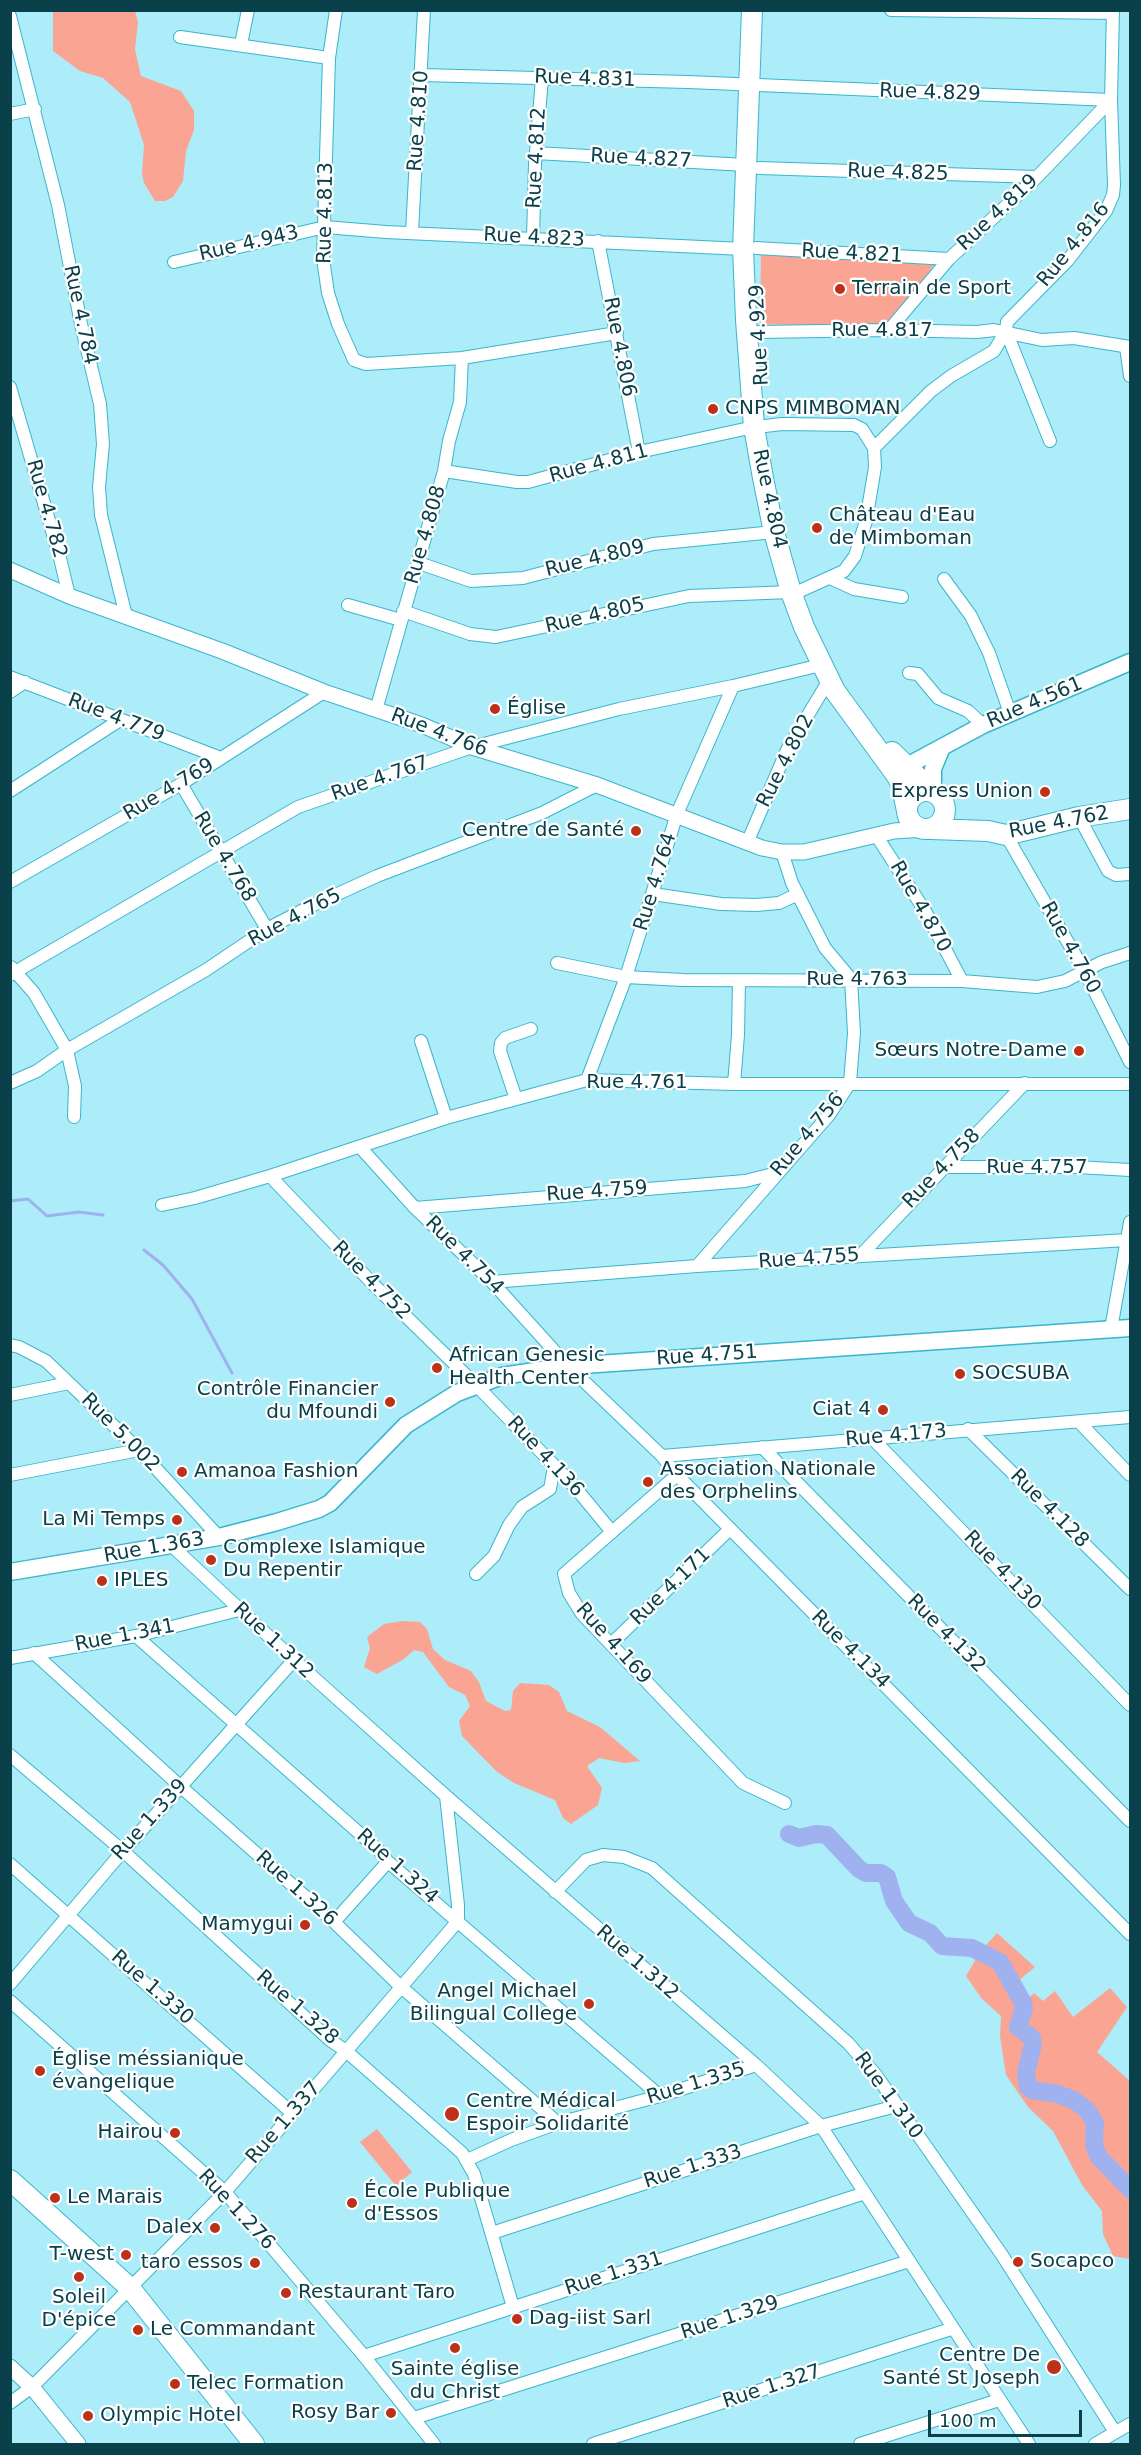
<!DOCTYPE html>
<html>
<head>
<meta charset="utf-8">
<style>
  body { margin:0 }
  #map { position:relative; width:1141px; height:2455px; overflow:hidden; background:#adecf9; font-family:"DejaVu Sans",sans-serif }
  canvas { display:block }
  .frame { position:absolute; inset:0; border:12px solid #0a4049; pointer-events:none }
  .scale { position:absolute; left:928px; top:2410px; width:154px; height:27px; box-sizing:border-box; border:3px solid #0a4049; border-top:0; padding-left:8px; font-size:18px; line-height:21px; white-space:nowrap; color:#0a4049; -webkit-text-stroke:4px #fff; paint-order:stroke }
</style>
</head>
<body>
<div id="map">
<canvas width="1141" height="2455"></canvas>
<div class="frame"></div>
<div class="scale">100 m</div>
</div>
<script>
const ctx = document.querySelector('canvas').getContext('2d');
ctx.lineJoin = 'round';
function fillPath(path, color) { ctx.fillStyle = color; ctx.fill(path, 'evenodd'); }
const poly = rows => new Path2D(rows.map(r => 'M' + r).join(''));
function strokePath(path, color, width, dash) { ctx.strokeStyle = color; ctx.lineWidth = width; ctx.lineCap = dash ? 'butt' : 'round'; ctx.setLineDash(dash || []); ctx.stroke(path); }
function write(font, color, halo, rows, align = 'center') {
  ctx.font = font + ' "DejaVu Sans",sans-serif'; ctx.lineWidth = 4.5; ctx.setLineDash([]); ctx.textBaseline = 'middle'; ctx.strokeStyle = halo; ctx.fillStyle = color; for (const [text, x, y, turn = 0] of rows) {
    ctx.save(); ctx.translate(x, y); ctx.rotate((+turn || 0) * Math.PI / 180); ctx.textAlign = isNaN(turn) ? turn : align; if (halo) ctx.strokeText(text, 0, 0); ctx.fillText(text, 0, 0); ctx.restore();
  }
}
const green = poly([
  [53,11,135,11,138,22,135,49,141,76,181,91,194,111,194,130,186,151,183,181,173,197,165,201,155,201,144,183,142,174,144,145,130,102,103,78,80,71,53,51],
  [761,252,934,265,887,328,760,324],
  [403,1621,420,1622,427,1629,433,1649,445,1660,471,1671,479,1682,486,1701,505,1711,511,1710,513,1691,520,1683,549,1685,559,1692,567,1711,600,1727,640,1761,624,1763,599,1758,587,1766,602,1788,598,1805,571,1824,563,1818,555,1800,514,1783,496,1771,462,1736,459,1721,470,1706,465,1695,449,1687,423,1652,414,1650,404,1659,377,1674,364,1667,370,1648,367,1637,384,1624],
  [997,1933,1035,1967,1012,1986,1023,2003,1034,1993,1043,2001,1055,1991,1073,2017,1110,1988,1127,2007,1097,2052,1130,2081,1130,2259,1113,2256,1103,2234,1102,2211,1082,2185,1053,2131,1028,2107,1006,2075,1000,2036,1001,2016,982,1999,966,1976,980,1952],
  [377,2129,412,2172,396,2186,360,2142]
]);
const stream = poly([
  [10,1201,28,1199,47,1216,79,1212,103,1215],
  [144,1250,163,1265,192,1299,232,1373]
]);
const river = poly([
  [789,1834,799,1838,816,1834,827,1835,859,1869,866,1873,881,1873,887,1877,894,1901,909,1923,930,1933,942,1946,972,1948,1000,1962,1023,2003,1024,2008,1018,2027,1032,2038,1033,2044,1026,2073,1028,2087,1032,2090,1058,2094,1074,2100,1088,2111,1095,2123,1094,2145,1098,2156,1130,2189]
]);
const minor = poly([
  [336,10,329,58,323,259,328,293,338,324,354,360,366,364,462,358,617,333],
  [891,10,1113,13],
  [10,16,58,205,81,324,100,404,103,444,99,487,101,515,126,616],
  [180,37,329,58],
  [241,44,248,10],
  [422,75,688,82,1111,100],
  [10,114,35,109],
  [536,153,745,165],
  [759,168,1037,177],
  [412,232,424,10],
  [533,238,535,164,542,78],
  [598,241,639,452],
  [756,248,949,259],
  [174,262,325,227,386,232,743,249],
  [889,330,949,259,1037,177,1111,100],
  [1006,331,1050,441],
  [758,332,889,330,977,332,994,330,1042,340,1074,338,1130,347],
  [1126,347,1130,376],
  [10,387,60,558,69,596],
  [765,426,782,424,854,425,862,429,874,448],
  [444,471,517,482,528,482,639,452,754,427],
  [419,563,471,581,523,578,653,544,774,532],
  [830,578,854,589,902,597],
  [944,579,971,616,989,653,1010,713],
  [802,590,844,571,855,556,866,521,875,467,874,448,931,391,951,376,994,351,1006,331,1007,322,1068,260,1106,211,1113,195,1114,185,1111,100,1113,10],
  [348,605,401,620],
  [403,611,470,634,496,637,689,596,791,592],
  [909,673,918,674,938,698,968,711,983,725],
  [10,677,221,758],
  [10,692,25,682],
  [376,710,444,471,449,441,460,402,462,358],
  [181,784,267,929],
  [10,791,120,720],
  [1079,817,1108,871,1116,875,1130,874],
  [876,835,925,911,962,981],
  [1006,835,1085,972,1130,1062],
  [747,843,787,750,829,680],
  [10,882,181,784,324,692],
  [653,894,721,904,756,905,779,903,798,894],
  [557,963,626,977,683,980,962,981,1037,987,1065,981,1102,962,1130,953],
  [11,967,34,993,67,1050,75,1086,74,1117],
  [10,975,298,807,472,747,619,709,733,686,821,665],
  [421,1041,446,1118],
  [587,1080,626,977,677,814,733,686],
  [10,1083,37,1071,67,1050,206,970,267,929,309,907,377,876,542,813,597,785],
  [734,1084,738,1035,739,981],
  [516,1099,500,1051,501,1043,505,1038,531,1029],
  [360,1147,415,1208,492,1282,568,1366,662,1456,677,1475,1130,1934],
  [944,1167,1077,1167,1130,1170],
  [270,1176,374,1285,476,1385,574,1486,612,1532],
  [162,1205,195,1198,270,1176,446,1118,587,1080,734,1084,1130,1084],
  [415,1208,745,1181,777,1173],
  [860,1256,1025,1083],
  [697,1266,829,1115,850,1083,854,1033,851,979,825,948,792,883,782,852],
  [492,1282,697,1266,1127,1240],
  [1111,1329,1130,1222],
  [10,1345,19,1347,46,1361,139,1450,219,1537],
  [10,1395,69,1383],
  [1079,1422,1130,1475],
  [968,1429,1130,1589],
  [872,1438,1130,1705],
  [762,1447,1130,1821],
  [662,1456,1130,1417],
  [10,1475,139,1450],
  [677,1475,564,1574,569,1593,582,1614,743,1783,785,1803],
  [171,1545,294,1660,446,1796,756,2065,821,2126,1029,2444],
  [476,1574,494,1556,509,1525,522,1507,550,1489,554,1467],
  [136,1636,384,1855,386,1860,660,2096],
  [611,1644,730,1529],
  [34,1653,180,1786,334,1922,400,1986,558,2123],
  [10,1658,136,1636,239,1610],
  [10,1755,123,1851,330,2040,346,2051,462,2153,474,2174,513,2307],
  [10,1864,292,2113],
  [555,1892,586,1860,603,1855,624,1857,652,1868,848,2043,876,2075,1002,2255,1115,2432],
  [334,1922,385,1865,386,1860],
  [10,1984,123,1851,294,1660],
  [10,2001,225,2192,364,2356,434,2444],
  [467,2160,511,2140,558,2123,660,2096,756,2065],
  [492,2233,821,2126,896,2106],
  [364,2356,865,2193],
  [10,2403,32,2387,225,2192,458,1921,458,1905,446,1796],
  [414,2418,909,2261],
  [593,2444,951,2329],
  [860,2444,999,2400],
  [1095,2444,1130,2424]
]);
const tertiary = poly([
  [10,570,69,596,222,651,324,692,422,725,472,747,597,785,762,848,782,852,804,852,894,831,925,829],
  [10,2367,32,2387,78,2444]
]);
const secondary = poly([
  [905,767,983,725,1130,662],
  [933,792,933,769,942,747],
  [10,1572,219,1537,277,1522,319,1509,330,1503,406,1425,457,1393,502,1376,568,1366,1130,1328]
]);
const primary = poly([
  [752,10,743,249,746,320,754,427,763,478,774,532,791,592,804,627,835,691,897,776,902,787,907,811],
  [892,752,933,792],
  '907 810a19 19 0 1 1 38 0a19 19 0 1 1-38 0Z',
  [931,829,988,831,1006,835,1079,817,1130,809],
  [10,2180,130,2288,254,2444]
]);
const markers = [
  [840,289,6,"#bc311a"],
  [713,409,6,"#bc311a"],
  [817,528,6,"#bc311a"],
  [495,709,6,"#bc311a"],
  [1045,792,6,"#bc311a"],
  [636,831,6,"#bc311a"],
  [1079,1051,6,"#bc311a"],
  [437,1368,6,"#bc311a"],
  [960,1374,6,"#bc311a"],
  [390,1402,6,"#bc311a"],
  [883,1410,6,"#bc311a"],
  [182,1472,6,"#bc311a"],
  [648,1482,6,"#bc311a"],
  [177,1520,6,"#bc311a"],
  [211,1560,6,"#bc311a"],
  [102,1581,6,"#bc311a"],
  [305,1925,6,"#bc311a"],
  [589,2004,6,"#bc311a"],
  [40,2071,6,"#bc311a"],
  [452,2114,8,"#bc311a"],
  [175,2133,6,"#bc311a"],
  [55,2198,6,"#bc311a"],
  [352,2203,6,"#bc311a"],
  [215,2228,6,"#bc311a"],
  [126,2255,6,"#bc311a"],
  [1018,2262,6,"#bc311a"],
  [255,2263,6,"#bc311a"],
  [79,2277,6,"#bc311a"],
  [286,2293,6,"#bc311a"],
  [517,2319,6,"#bc311a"],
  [138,2330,6,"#bc311a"],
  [455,2348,6,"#bc311a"],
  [1054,2367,8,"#bc311a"],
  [175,2384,6,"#bc311a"],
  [391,2413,6,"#bc311a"],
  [88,2416,6,"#bc311a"]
];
const streetNames = [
  ["Rue 4.831",585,79,2],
  ["Rue 4.829",930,93,2],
  ["Rue 4.810",419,121,-86],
  ["Rue 4.812",537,158,-87],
  ["Rue 4.827",641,159,3],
  ["Rue 4.825",898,173,2],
  ["Rue 4.813",326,213,-89],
  ["Rue 4.819",998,213,-43],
  ["Rue 4.823",534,238,3],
  ["Rue 4.943",249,244,-13],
  ["Rue 4.816",1074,245,-51],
  ["Rue 4.821",852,254,3],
  ["Rue 4.784",80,315,78],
  ["Rue 4.817",882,331],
  ["Rue 4.929",760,335,-93],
  ["Rue 4.806",619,347,79],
  ["Rue 4.811",599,464,-15],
  ["Rue 4.804",769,499,78],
  ["Rue 4.782",46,509,74],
  ["Rue 4.808",426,535,-74],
  ["Rue 4.809",595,559,-14],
  ["Rue 4.805",595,616,-13],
  ["Rue 4.561",1035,703,-23],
  ["Rue 4.779",116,718,21],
  ["Rue 4.766",439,733,21],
  ["Rue 4.802",786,761,-63],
  ["Rue 4.767",380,779,-19],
  ["Rue 4.769",169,790,-31],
  ["Rue 4.762",1059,823,-11],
  ["Rue 4.768",224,857,59],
  ["Rue 4.764",656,882,-73],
  ["Rue 4.870",920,907,60],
  ["Rue 4.765",295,918,-28],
  ["Rue 4.760",1070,948,61],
  ["Rue 4.763",857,980],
  ["Rue 4.761",637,1083],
  ["Rue 4.756",808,1135,-50],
  ["Rue 4.757",1037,1168],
  ["Rue 4.758",942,1169,-46],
  ["Rue 4.759",597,1192,-4],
  ["Rue 4.754",464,1256,45],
  ["Rue 4.755",809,1259,-4],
  ["Rue 4.752",371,1281,45],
  ["Rue 4.751",707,1356,-4],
  ["Rue 5.002",120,1433,45],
  ["Rue 4.173",896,1436,-5],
  ["Rue 4.136",545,1457,47],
  ["Rue 4.128",1049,1509,45],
  ["Rue 1.363",154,1548,-10],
  ["Rue 4.130",1002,1571,46],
  ["Rue 4.171",671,1587,-44],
  ["Rue 4.132",946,1634,45],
  ["Rue 1.341",125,1636,-11],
  ["Rue 1.312",273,1641,43],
  ["Rue 4.169",613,1644,48],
  ["Rue 4.134",850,1650,45],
  ["Rue 1.339",150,1820,-48],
  ["Rue 1.324",397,1867,42],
  ["Rue 1.326",296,1889,42],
  ["Rue 1.312",637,1963,41],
  ["Rue 1.330",152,1988,41],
  ["Rue 1.328",297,2008,41],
  ["Rue 1.335",696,2084,-17],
  ["Rue 1.310",888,2096,54],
  ["Rue 1.337",284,2123,-49],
  ["Rue 1.333",693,2167,-18],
  ["Rue 1.276",236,2210,47],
  ["Rue 1.331",614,2274,-18],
  ["Rue 1.329",730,2318,-18],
  ["Rue 1.327",772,2387,-18]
];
const poiNames = [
  ["Terrain de Sport",852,289],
  ["CNPS MIMBOMAN",725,409],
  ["Château d'Eau",829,516],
  ["de Mimboman",829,539],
  ["Église",507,709],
  ["Express Union",1033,792,"right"],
  ["Centre de Santé",624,831,"right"],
  ["Sœurs Notre-Dame",1067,1051,"right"],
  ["African Genesic",449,1356],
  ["Health Center",449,1379],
  ["SOCSUBA",972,1374],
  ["Contrôle Financier",378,1390,"right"],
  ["du Mfoundi",378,1413,"right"],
  ["Ciat 4",871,1410,"right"],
  ["Association Nationale",660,1470],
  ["des Orphelins",660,1493],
  ["Amanoa Fashion",194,1472],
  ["La Mi Temps",165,1520,"right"],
  ["Complexe Islamique",223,1548],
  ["Du Repentir",223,1571],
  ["IPLES",114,1581],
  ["Mamygui",293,1925,"right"],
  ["Angel Michael",577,1992,"right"],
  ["Bilingual College",577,2015,"right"],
  ["Église méssianique",52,2060],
  ["évangelique",52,2083],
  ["Centre Médical",466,2102],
  ["Espoir Solidarité",466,2125],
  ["Hairou",163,2133,"right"],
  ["École Publique",364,2192],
  ["d'Essos",364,2215],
  ["Le Marais",67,2198],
  ["Dalex",203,2228,"right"],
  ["T-west",114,2255,"right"],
  ["Socapco",1030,2262],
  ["taro essos",243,2263,"right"],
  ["Restaurant Taro",298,2293],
  ["Soleil",79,2298,"center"],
  ["D'épice",79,2321,"center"],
  ["Dag-iist Sarl",529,2319],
  ["Le Commandant",150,2330],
  ["Centre De",1040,2356,"right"],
  ["Santé St Joseph",1040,2379,"right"],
  ["Sainte église",455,2370,"center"],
  ["du Christ",455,2393,"center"],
  ["Telec Formation",187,2384],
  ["Rosy Bar",379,2413,"right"],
  ["Olympic Hotel",100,2416]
];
fillPath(green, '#faa593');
strokePath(stream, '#9fb1ee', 3);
strokePath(river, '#9fb1ee', 18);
strokePath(minor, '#3ab5cb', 14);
strokePath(tertiary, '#3ab5cb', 17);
strokePath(secondary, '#3ab5cb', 19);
strokePath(primary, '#3ab5cb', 22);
strokePath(minor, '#fff', 12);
strokePath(tertiary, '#fff', 15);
strokePath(secondary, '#fff', 16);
strokePath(primary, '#fff', 20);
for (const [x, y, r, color] of markers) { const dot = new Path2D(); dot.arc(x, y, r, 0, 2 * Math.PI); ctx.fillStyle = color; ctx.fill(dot); strokePath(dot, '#fff', 2); }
write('20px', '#0a4049', '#fff', streetNames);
write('20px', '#0a4049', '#fff', poiNames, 'left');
</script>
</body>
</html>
